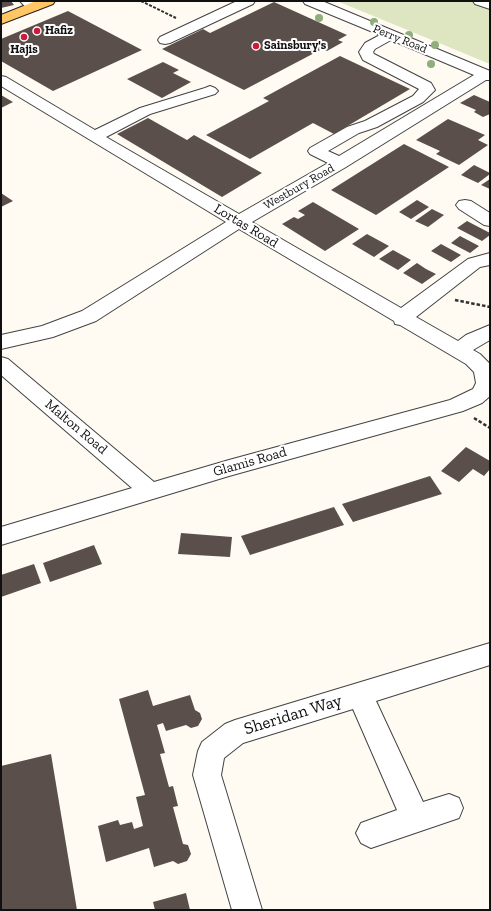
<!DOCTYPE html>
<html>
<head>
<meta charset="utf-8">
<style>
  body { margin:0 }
  #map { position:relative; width:491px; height:911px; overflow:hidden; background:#fffbf3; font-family:"Zilla Slab",serif }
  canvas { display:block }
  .frame { position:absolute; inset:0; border:2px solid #101010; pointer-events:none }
</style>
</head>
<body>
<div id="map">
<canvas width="491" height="911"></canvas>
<div class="frame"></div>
</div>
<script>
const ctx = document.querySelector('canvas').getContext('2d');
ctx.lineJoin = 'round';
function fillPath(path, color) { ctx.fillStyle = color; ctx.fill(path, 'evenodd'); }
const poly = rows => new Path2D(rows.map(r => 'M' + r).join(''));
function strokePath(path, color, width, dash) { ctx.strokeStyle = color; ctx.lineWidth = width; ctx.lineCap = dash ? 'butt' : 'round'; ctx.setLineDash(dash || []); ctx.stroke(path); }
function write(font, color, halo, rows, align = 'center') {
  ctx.font = font + ' "Zilla Slab",serif'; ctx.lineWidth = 4; ctx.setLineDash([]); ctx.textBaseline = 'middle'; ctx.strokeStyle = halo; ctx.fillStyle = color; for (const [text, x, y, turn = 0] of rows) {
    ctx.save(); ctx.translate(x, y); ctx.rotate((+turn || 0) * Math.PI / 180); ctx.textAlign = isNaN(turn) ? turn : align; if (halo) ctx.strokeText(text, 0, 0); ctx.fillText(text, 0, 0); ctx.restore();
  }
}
const cemetery = poly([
  [337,1,490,1,490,64]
]);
const building = poly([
  [1,1,11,1,14,5,1,8],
  [274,2,347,35,338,40,343,42,327,51,322,49,244,90,162,49,203,29,210,33],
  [68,11,142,50,53,91,1,61,1,39],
  [340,56,410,89,334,134,313,123,250,159,206,135,269,101,263,98],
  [163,62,179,70,173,73,191,82,162,98,127,79],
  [1,95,13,102,1,108],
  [474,95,490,102,490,114,483,117,474,112,476,110,460,103],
  [148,118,187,140,194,135,262,173,222,197,117,134],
  [448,119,485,135,478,140,488,145,459,165,436,154,440,151,416,140],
  [404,144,449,167,376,215,331,190],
  [474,165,490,173,490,174,478,183,461,175],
  [490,179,490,189,481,185],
  [1,193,13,201,1,207],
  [417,200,429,207,411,219,399,212],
  [313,202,359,229,325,251,282,224,294,217,298,219,305,215,298,211],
  [432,209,444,215,428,227,415,221],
  [467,221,490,233,490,235,482,241,457,228],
  [367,234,389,246,374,257,352,244],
  [460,236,479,246,470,253,451,243],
  [441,244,461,255,451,262,431,251],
  [393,250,411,260,398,270,379,259],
  [417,263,426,269,436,274,422,284,403,273],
  [466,447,490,461,490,469,484,476,473,469,459,482,441,471],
  [430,476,442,494,353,522,342,504],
  [334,507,344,525,250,555,241,536],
  [181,533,232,537,230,557,178,554],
  [94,545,102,564,50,582,43,563],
  [34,564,41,583,1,597,1,575],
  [148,690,153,706,190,695,195,710,200,713,202,719,198,726,191,728,186,725,166,731,163,723,157,725,165,753,160,754,169,787,173,786,178,806,173,807,183,844,188,845,191,854,187,861,178,864,173,861,154,867,149,848,106,862,98,826,118,820,120,825,132,822,134,829,143,826,136,797,145,795,119,699],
  [51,754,77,910,1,910,1,766],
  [186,893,190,910,155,910,153,902]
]);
const pathFar1 = poly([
  [141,1,176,18]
]);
const path = poly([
  [455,300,490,307],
  [474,418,490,428]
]);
const minor = poly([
  [20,1,35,1,40,7,38,10,28,10,20,1],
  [237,1,255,1,253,4,170,43,165,44,160,43,158,40,160,37,237,1],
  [303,1,322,1,490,71,490,80,486,80,346,167,252,222,401,308,468,259,490,253,490,265,480,267,416,317,458,341,466,335,490,325,490,340,473,350,480,354,490,364,490,396,482,403,463,411,229,476,1,545,1,527,132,488,1,375,1,357,8,359,154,482,229,460,450,400,473,389,476,383,474,372,466,364,400,325,395,324,394,321,239,229,96,321,53,337,1,349,1,335,42,326,82,311,226,222,1,86,1,76,6,77,95,130,140,108,205,88,210,86,215,88,218,91,215,94,150,114,106,137,239,214,328,163,310,154,308,151,310,148,347,127,365,121,413,96,419,89,363,60,359,52,365,43,380,35,305,4,303,1],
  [391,40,474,75,339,156,328,151,359,133,377,127,423,102,435,90,431,83,374,54,373,52,375,49,391,40],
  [473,1,490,1,490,9,475,4,473,1],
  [465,200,471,201,490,213,490,226,484,225,459,209,456,205,459,201,465,200],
  [490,643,490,665,376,701,423,802,449,794,459,798,463,808,459,818,371,848,361,843,356,833,361,823,397,810,353,709,243,743,224,758,221,775,262,910,232,910,193,775,198,751,202,742,225,724,235,720,490,643]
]);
const major = poly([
  [36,1,55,1,53,4,1,24,1,15,36,1]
]);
const trees = [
  [319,18],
  [374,22],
  [409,35],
  [435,45],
  [431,64]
];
const markers = [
  [37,31,4,"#ce1a39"],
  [24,37,4,"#ce1a39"],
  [256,46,4,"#ce1a39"]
];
const farPoinames = [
  ["Hafiz",45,31],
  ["Sainsbury's",264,46],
  ["Hajis",24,50,"center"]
];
const farStreetnames = [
  ["Perry Road",400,39,22],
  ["Westbury Road",299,187,-30]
];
const streetNames = [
  ["Lortas Road",246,226,31],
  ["Malton Road",76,427,40],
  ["Glamis Road",250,462,-16]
];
const nearStreetnames = [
  ["Sheridan Way",293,715,-17]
];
fillPath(cemetery, '#dde5c1');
fillPath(building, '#5a4f4b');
strokePath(minor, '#434343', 2);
strokePath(major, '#212121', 2);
strokePath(pathFar1, '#323232', 2, [3, 1.5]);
strokePath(path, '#323232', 2.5, [3.5, 2]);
fillPath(minor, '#fff');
fillPath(major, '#ffc663');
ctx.fillStyle = '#90ae7b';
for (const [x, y] of trees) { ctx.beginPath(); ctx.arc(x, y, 4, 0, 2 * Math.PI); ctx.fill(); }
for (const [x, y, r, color] of markers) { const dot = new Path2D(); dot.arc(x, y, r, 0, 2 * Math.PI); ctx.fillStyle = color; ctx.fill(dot); strokePath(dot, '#fff', 1.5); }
write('bold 12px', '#101010', '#fff', farPoinames, 'left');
write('12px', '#101010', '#fff', farStreetnames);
write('14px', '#101010', '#fff', streetNames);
write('17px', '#101010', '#fff', nearStreetnames);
</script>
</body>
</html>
